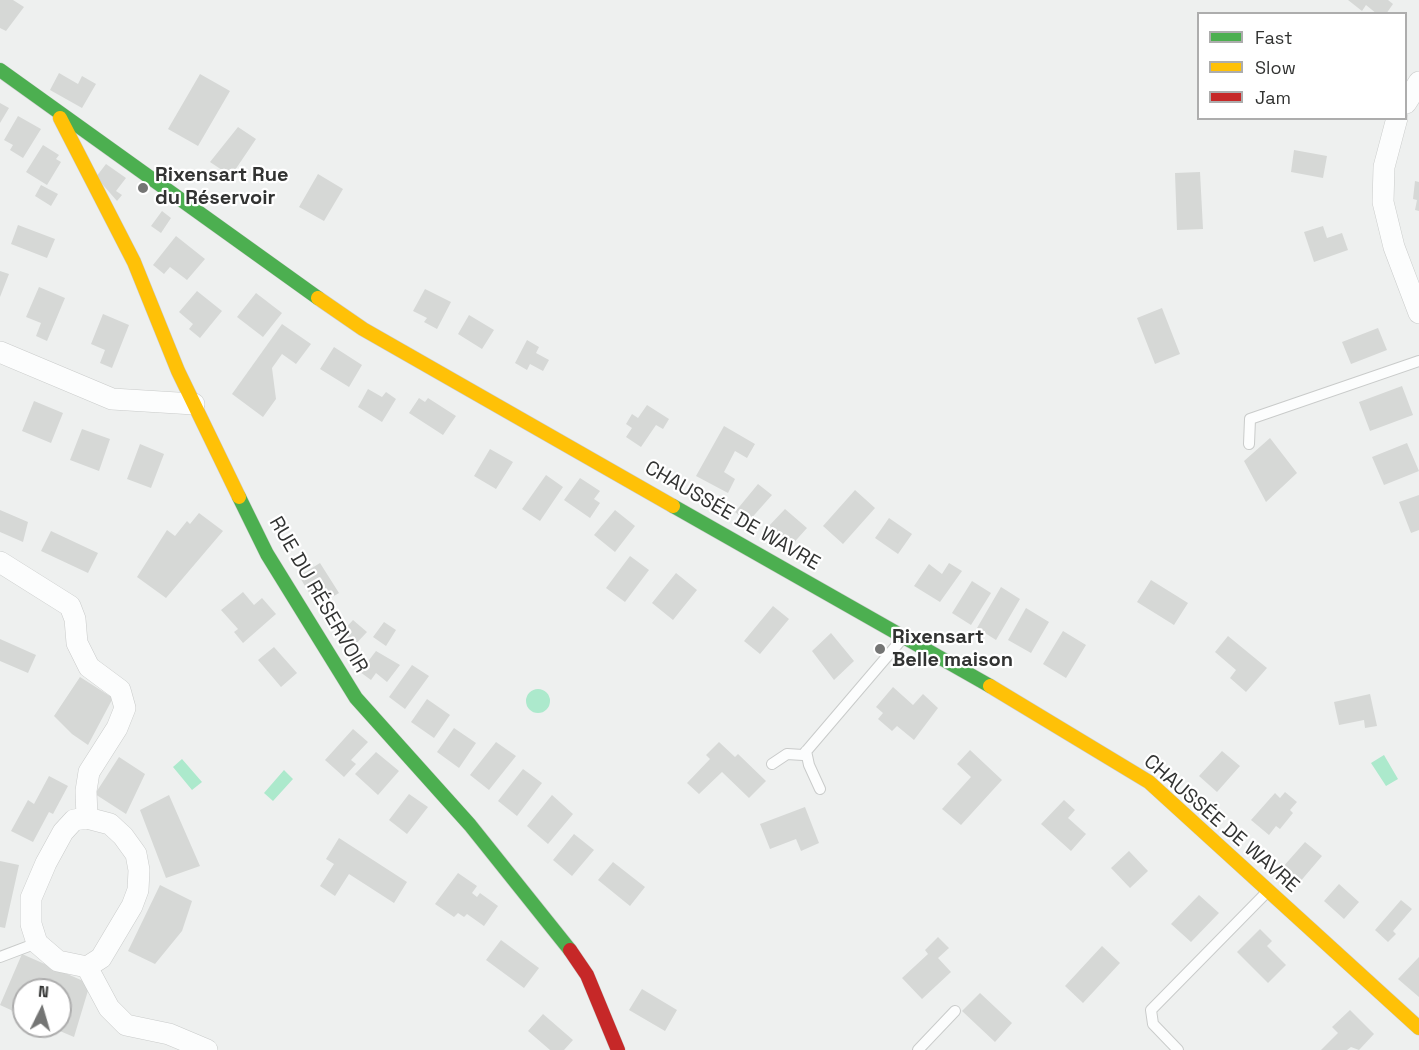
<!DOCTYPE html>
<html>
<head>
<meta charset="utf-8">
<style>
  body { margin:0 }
  #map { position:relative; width:1419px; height:1050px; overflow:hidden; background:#eef0ef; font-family:"Space Grotesk",sans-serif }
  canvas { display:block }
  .legend { position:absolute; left:1197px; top:12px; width:210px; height:108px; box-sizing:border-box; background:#fff; border:2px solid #adadad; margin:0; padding:8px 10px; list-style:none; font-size:18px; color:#323332 }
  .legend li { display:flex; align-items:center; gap:12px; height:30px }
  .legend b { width:30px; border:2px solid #adadad }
  .north { position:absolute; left:12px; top:978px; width:60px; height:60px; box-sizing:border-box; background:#fff; border:2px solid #adadad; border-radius:50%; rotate:5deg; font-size:16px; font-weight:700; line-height:24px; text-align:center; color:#323332 }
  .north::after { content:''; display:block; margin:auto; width:21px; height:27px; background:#747574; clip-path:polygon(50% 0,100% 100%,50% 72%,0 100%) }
</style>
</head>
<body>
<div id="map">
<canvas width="1419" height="1050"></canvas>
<ul class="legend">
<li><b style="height:8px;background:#4caf50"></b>Fast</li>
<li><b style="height:8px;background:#ffc107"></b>Slow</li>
<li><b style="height:8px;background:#c62828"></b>Jam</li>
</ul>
<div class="north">N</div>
</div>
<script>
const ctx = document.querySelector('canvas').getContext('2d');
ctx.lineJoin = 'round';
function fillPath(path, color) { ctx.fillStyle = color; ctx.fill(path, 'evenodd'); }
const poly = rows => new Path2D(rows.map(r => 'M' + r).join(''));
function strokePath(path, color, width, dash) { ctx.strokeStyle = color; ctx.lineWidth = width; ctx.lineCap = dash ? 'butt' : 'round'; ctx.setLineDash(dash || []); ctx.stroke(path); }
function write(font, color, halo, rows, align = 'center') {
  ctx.font = font + ' "Space Grotesk",sans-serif'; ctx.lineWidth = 4.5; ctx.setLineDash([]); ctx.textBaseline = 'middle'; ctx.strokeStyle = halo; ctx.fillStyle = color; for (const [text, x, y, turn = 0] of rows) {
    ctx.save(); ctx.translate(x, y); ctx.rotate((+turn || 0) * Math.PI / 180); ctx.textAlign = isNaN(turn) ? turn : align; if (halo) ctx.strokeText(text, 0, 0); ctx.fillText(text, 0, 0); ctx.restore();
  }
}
const water = poly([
  '526 701a12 12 0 1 1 24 0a12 12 0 1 1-24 0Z',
  [1384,755,1398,779,1386,786,1371,763],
  [182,759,202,782,192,790,173,767],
  [284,770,293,779,273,801,264,793]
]);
const building = poly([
  [0,0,13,0,24,7,6,31,0,28],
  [1348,0,1388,0,1393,4,1386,14,1377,14,1366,5,1362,11],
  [59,73,78,84,82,76,96,84,82,108,50,90],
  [200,74,230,91,198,146,168,129],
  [0,103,9,108,0,123],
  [18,116,41,129,23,158,10,150,13,145,4,140],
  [238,127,256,139,231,176,210,162],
  [43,145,59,155,56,159,61,162,47,185,26,172],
  [1294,150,1327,156,1323,178,1291,172],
  [106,164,126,178,116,191,122,195,117,201,96,177],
  [1200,172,1203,229,1177,230,1175,173],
  [318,174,343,189,324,221,299,207],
  [1415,181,1419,182,1419,211,1415,210,1417,200,1413,199],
  [41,185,58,194,51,206,35,196],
  [162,211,171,218,161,233,151,226],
  [18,225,55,239,47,258,11,244],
  [1323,226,1327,238,1342,233,1348,250,1314,262,1304,232],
  [176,236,205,259,187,280,170,267,164,274,153,265],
  [0,271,9,274,0,297],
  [39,287,65,298,47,341,36,336,41,323,26,317],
  [425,289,451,302,437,329,424,322,427,318,413,311],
  [197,291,222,311,200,338,189,329,193,324,179,312],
  [256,293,282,313,263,337,237,317],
  [1162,308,1180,354,1155,364,1137,318],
  [103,314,129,325,112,368,100,363,105,350,91,344],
  [469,315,494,330,482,349,458,334],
  [282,324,311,344,296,364,282,354,272,368,276,399,263,417,232,394],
  [1378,328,1387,350,1351,364,1342,342],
  [527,340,539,347,536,353,549,360,543,371,530,364,527,370,515,363],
  [334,347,362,365,349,387,320,369],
  [1402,386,1413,415,1370,431,1359,402],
  [368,389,382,397,386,392,396,399,382,422,358,407],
  [419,398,425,402,428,398,456,416,443,435,409,413],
  [34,401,63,413,51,443,22,431],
  [647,405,669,419,663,429,656,425,641,447,626,437,632,428,626,424,632,414,638,418],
  [724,426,755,444,747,458,735,451,724,472,735,479,728,493,696,476],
  [82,429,110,439,99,471,70,460],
  [1270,438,1297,473,1266,502,1244,461],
  [1407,443,1419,471,1384,485,1372,457],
  [140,444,164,454,151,488,127,479],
  [490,449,513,462,496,489,474,476],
  [546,475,563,487,540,521,522,509],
  [580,478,600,491,594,499,600,503,590,518,564,500],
  [758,484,772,495,748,522,735,512],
  [855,490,875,508,843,544,823,526],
  [1419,495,1419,530,1411,533,1399,502],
  [785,509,807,528,789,548,767,528],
  [0,510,28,522,23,542,0,532],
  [615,510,635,526,615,552,594,535],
  [199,513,223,531,166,598,137,577,167,530,175,536,187,521,190,524],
  [889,518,912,534,898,554,875,538],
  [51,531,98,553,88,573,41,551],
  [630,556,649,570,625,602,606,588],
  [320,563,339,593,317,606,299,576],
  [949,563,962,571,940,602,914,586,929,564,942,574],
  [676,573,697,590,673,620,652,603],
  [1151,580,1188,603,1174,625,1137,602],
  [972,581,991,593,971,625,952,613],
  [1001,587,1020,599,996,640,977,628],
  [243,592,254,605,262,598,276,614,243,643,234,632,238,629,221,610],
  [773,606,789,619,760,654,744,641],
  [1026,608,1049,622,1031,653,1008,640],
  [353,620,367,632,352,648,339,635],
  [384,622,396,630,386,646,373,637],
  [1063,631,1086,645,1066,678,1043,664],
  [831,633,854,661,834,680,812,651],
  [1228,636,1267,668,1246,692,1230,678,1236,670,1215,652],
  [0,639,36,655,28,673,0,661],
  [274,647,297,673,281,687,258,660],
  [376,651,400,665,387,682,376,673,371,680,360,672],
  [412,665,429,676,405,709,389,697],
  [80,677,113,698,88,745,72,734,54,716],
  [893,687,913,705,923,694,938,708,914,740,897,726,892,731,878,719,883,713,876,707],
  [1370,694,1377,726,1365,728,1364,720,1339,725,1334,702],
  [427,699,450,715,434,738,411,722],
  [454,728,476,743,459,768,437,752],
  [353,729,368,742,351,760,356,764,344,777,325,760],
  [496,742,516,756,489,790,470,775],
  [719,742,735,757,738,754,766,781,749,798,722,772,699,794,687,783,710,759,706,755],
  [970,750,1002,780,961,825,942,809,971,777,957,764],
  [1222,751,1240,766,1217,792,1199,776],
  [376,752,399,771,378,795,355,774],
  [119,757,145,774,126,814,95,794],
  [523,769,542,783,517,816,498,801],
  [49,776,68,786,53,814,49,812,33,842,11,831,28,800,34,804],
  [1285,792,1297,802,1290,810,1293,813,1280,829,1276,826,1269,835,1251,820,1275,793,1280,798],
  [409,794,428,807,407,834,389,820],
  [169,795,200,866,166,878,140,810],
  [552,795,573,814,548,844,527,826],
  [1064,800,1075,810,1068,818,1086,834,1071,851,1041,824],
  [805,807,819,843,801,851,796,839,770,849,760,824],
  [574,834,594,850,572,876,553,860],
  [339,838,407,882,394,903,349,874,335,896,320,886,334,864,326,859],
  [1305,842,1322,856,1299,883,1282,868],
  [1129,851,1148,871,1130,888,1111,868],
  [0,861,19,865,5,928,0,927],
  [613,862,645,887,630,906,598,880],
  [458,873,477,886,472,893,477,897,480,893,498,906,484,926,467,914,464,917,458,913,454,917,435,904],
  [1339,884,1359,902,1344,919,1324,901],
  [160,885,192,901,182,931,155,964,128,951],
  [1199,895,1219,913,1191,942,1171,924],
  [1401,900,1412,909,1393,931,1396,934,1388,942,1375,930],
  [1260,929,1272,941,1267,946,1286,965,1268,983,1237,952],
  [938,937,949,948,938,958,951,972,922,999,902,978,928,954,925,950],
  [501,940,539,968,524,988,486,960],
  [1102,946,1120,963,1083,1003,1065,986],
  [22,954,90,984,74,1037,48,1026,60,1026,60,990,24,990,24,1016,0,1005],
  [1419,957,1419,997,1398,979],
  [642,989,677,1010,665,1031,629,1010],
  [980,993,1012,1023,995,1042,962,1011],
  [1350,1010,1374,1034,1359,1050,1351,1047,1347,1050,1321,1050,1338,1033,1332,1027],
  [543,1014,573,1040,564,1050,550,1050,528,1031]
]);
const lane = poly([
  [1249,444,1250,419,1419,361],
  [806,751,809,765,820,789],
  [772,764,787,754,803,755,902,639],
  [0,957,37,943],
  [918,1050,955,1011],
  [1178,1050,1153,1024,1151,1010,1266,893]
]);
const street = poly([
  [1406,103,1419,82],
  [1397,118,1384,167,1383,202,1394,247,1419,313],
  [0,352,112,399,194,404],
  [0,562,70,606,75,619,77,643,89,667,120,690,125,708,117,728,89,772,86,791,87,818],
  [87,818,110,824,123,836,136,854,139,870,138,890,132,906,101,958,87,967,58,961,37,943,31,924,31,898,46,863,63,832,74,820,87,818],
  [87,967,109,1008,126,1025,169,1034,207,1050]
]);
const fast = poly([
  [0,70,318,298],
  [239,497,267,554,356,698,470,825,570,950],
  [673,506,990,686]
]);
const slow = poly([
  [60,118,134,262,178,371,239,497],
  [318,298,363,329,673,506],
  [990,686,1149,782,1419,1028]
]);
const jam = poly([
  [570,950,587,975,618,1050]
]);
const markers = [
  [143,188,6,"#747574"],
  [880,649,6,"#747574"]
];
const poiNames = [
  ["Rixensart Rue",155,176],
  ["du Réservoir",155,199],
  ["Rixensart",892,638],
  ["Belle maison",892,661]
];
const streetNames = [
  ["CHAUSSÉE DE WAVRE",732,516,30],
  ["RUE DU RÉSERVOIR",318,595,60],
  ["CHAUSSÉE DE WAVRE",1221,824,41]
];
fillPath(water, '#ace9cc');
fillPath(building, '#d6d8d6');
strokePath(lane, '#c9cbca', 12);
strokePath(street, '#c9cbca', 22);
strokePath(fast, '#c9cbca', 15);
strokePath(slow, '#c9cbca', 15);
strokePath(jam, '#c9cbca', 15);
strokePath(lane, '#fcfdfd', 10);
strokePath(street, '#fcfdfd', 21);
strokePath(fast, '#4caf50', 14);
strokePath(slow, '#ffc107', 14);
strokePath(jam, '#c62828', 14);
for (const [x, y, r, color] of markers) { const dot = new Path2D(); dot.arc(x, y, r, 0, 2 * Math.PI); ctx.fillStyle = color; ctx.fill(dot); strokePath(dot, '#fff', 2); }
write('bold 20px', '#323332', '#fff', poiNames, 'left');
write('20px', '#323332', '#fff', streetNames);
</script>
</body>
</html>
